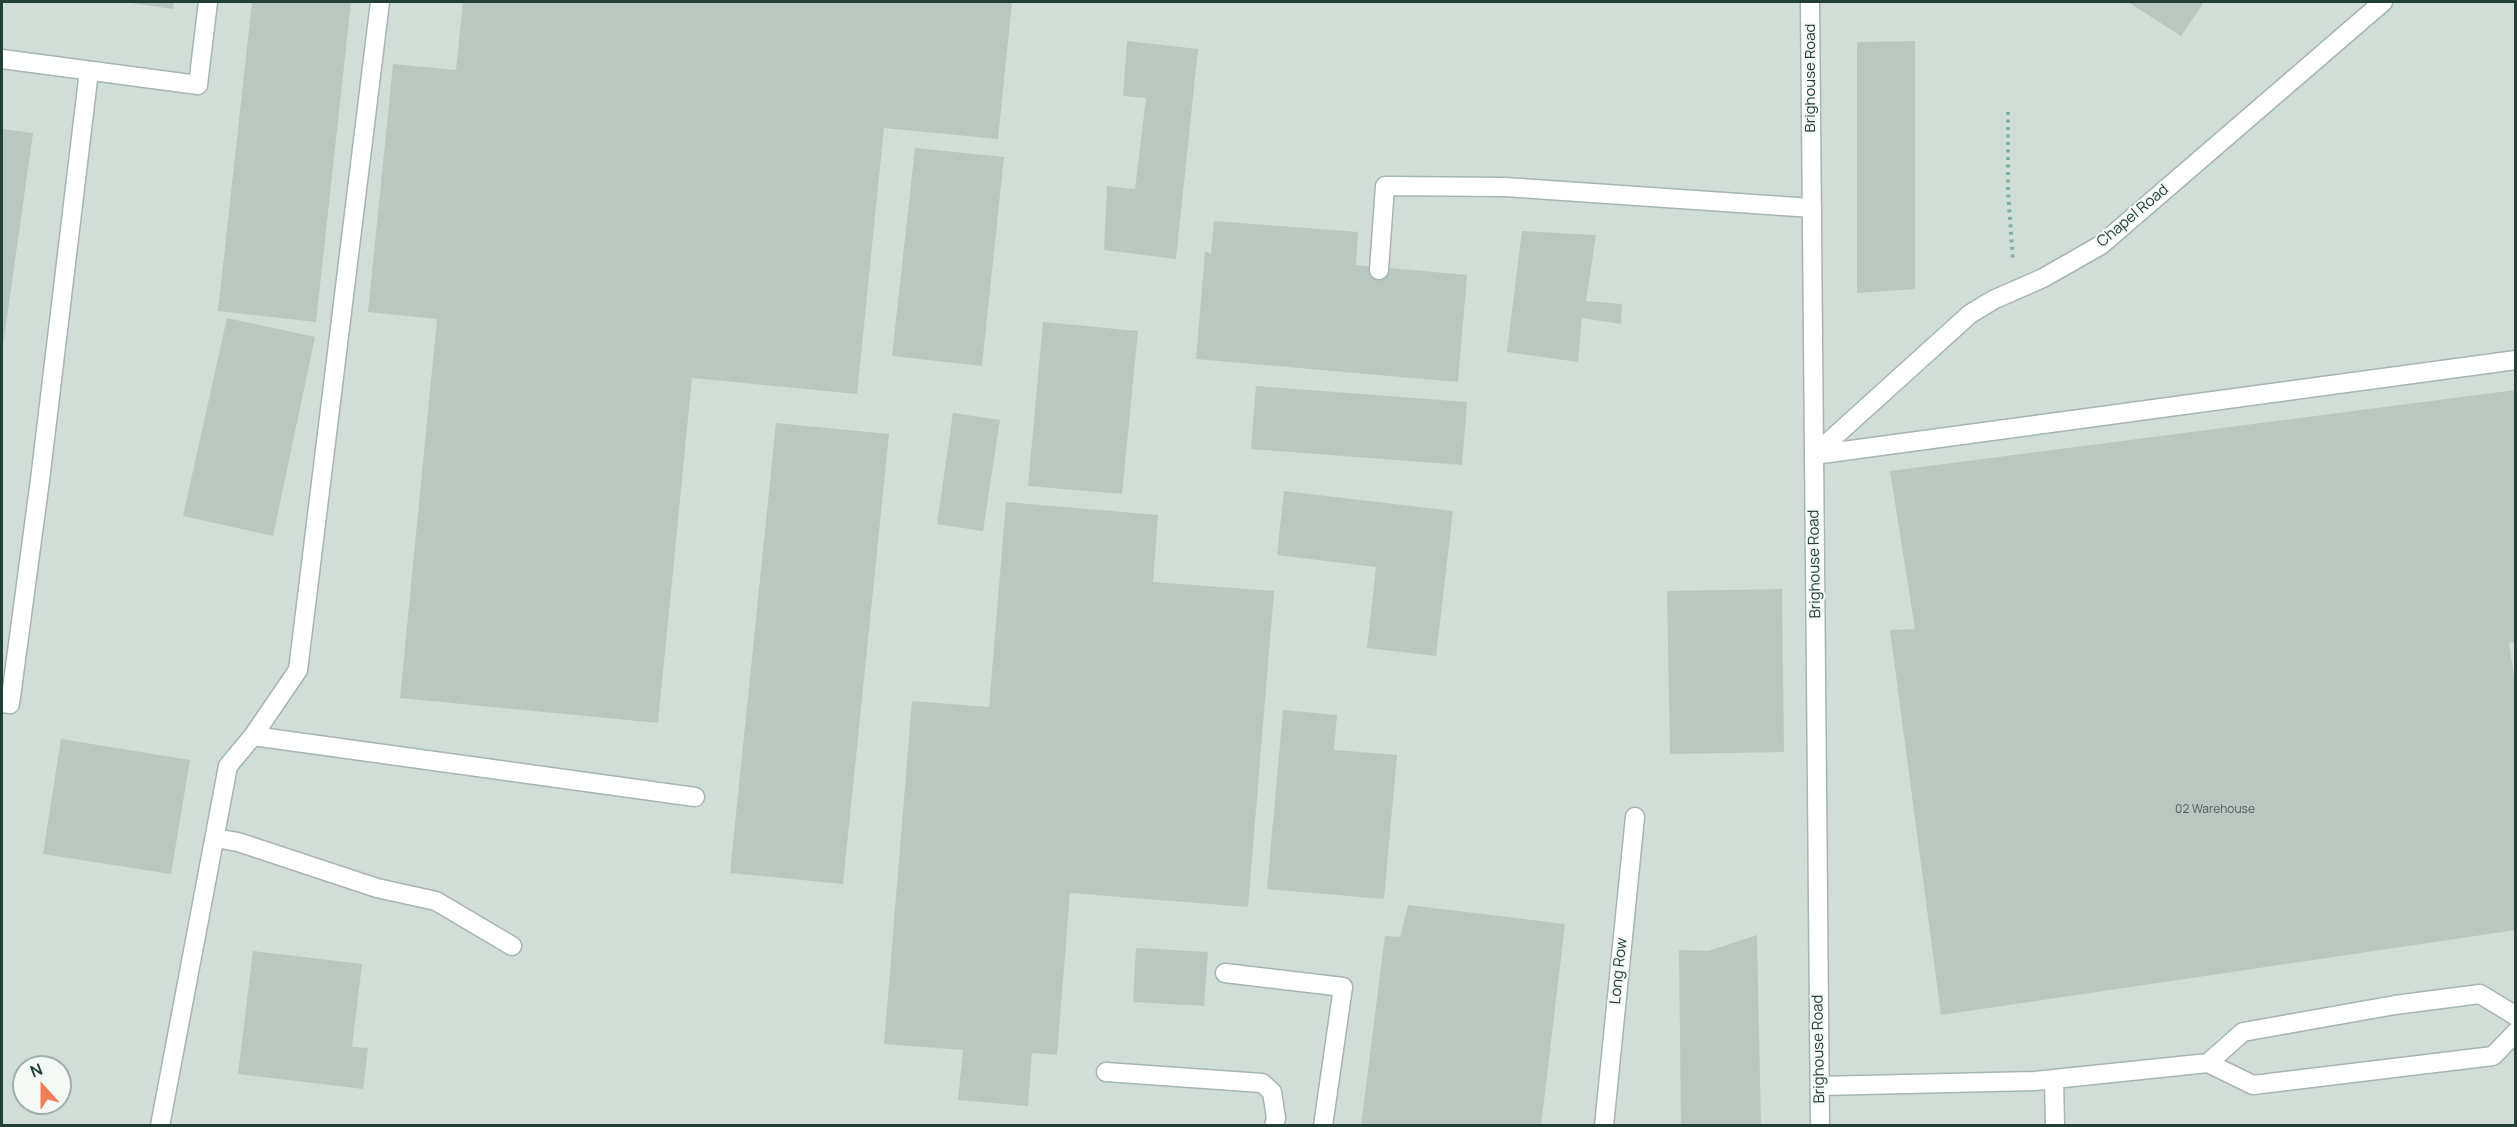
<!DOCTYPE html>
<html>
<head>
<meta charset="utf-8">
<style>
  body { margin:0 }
  #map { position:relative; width:2517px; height:1127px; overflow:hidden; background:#e3ede8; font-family:Manrope,sans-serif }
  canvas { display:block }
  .frame { position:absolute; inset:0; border:3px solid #223f36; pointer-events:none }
  .north { position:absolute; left:12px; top:1055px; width:60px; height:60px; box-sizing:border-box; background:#f4f9f6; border:2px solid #a0afa9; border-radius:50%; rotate:339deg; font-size:16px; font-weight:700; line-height:24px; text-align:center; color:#223f36 }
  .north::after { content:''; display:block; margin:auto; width:21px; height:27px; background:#f37c5b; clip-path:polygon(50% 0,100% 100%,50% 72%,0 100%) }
</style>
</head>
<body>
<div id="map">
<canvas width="2517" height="1127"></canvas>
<div class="frame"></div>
<div class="north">N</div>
</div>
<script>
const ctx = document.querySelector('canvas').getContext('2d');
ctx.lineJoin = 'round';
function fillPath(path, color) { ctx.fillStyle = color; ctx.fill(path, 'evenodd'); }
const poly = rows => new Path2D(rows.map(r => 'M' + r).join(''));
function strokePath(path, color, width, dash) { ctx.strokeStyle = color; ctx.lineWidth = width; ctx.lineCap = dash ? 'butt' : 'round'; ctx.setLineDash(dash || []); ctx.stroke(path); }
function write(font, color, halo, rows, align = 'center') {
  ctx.font = font + ' Manrope,sans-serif'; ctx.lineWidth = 4.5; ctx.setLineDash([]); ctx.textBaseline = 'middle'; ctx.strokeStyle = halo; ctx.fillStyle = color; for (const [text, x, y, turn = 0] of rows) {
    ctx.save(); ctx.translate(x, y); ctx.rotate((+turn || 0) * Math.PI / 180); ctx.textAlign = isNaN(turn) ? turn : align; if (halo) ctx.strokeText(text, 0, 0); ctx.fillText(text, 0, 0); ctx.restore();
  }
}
const built = poly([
  [2,2,2515,2,2515,1125,2,1126],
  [24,1067,60,1067,60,1103,24,1103]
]);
const building = poly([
  [124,2,174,2,173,9],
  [252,2,351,2,316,322,218,311],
  [463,2,1012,2,998,139,884,128,857,394,692,378,658,723,400,698,437,319,368,312,393,64,456,70],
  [2128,2,2204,2,2181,36],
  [1127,41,1198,49,1176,259,1104,250,1107,186,1135,189,1146,98,1123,96],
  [1915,41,1915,289,1857,293,1857,42],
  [2,129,33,133,3,345,2,345],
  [915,148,1004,157,982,366,892,356],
  [1214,221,1358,232,1356,265,1467,275,1458,382,1196,359,1205,252,1211,253],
  [1522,231,1596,235,1586,301,1622,304,1621,324,1582,318,1578,362,1507,352],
  [227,318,315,337,273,536,183,516],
  [1043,322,1138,331,1122,494,1028,486],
  [1256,386,1467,402,1462,465,1251,449],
  [2516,390,2516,642,2509,643,2516,690,2516,930,1941,1015,1890,630,1915,629,1890,471],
  [953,413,1000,420,983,531,937,524],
  [776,423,889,434,843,884,730,873],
  [1284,491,1453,511,1436,656,1367,648,1376,567,1277,555],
  [1006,502,1158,515,1153,582,1274,591,1248,907,1070,893,1057,1055,1032,1053,1028,1106,958,1100,963,1050,884,1044,912,701,989,707],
  [1782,589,1784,752,1670,754,1667,591],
  [1283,710,1337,715,1334,750,1397,755,1384,899,1267,889],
  [61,739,190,760,171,874,43,854],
  [1408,905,1565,924,1541,1126,1361,1126,1385,936,1400,937],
  [1757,935,1761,1126,1681,1126,1679,950,1708,951],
  [1136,948,1208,952,1204,1006,1133,1002],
  [253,951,362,964,352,1047,368,1048,363,1089,238,1074]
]);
const path = poly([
  [2008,112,2008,190,2013,261]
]);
const service = poly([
  [2,59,198,85,208,2],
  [1379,270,1385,186,1505,187,1812,208],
  [1814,455,2516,360],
  [2,703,10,704,40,480,89,71],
  [253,736,695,797],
  [215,838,238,842,377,888,436,901,512,946],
  [1225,973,1343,987,1323,1126],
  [2208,1063,2253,1085,2493,1056,2516,1032],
  [1106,1072,1262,1083,1272,1092,1276,1118,1274,1126],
  [2054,1079,2055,1126],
  [1820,1086,2035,1081,2208,1063,2243,1032,2395,1005,2480,994,2516,1016],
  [160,1126,228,766,253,736,298,670,380,2],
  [1604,1126,1635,817]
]);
const minor = poly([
  [1810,2,1820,1126],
  [1814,455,1970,314,1993,300,2043,278,2101,245,2383,2]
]);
const numberNames = [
  ["02 Warehouse",2215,810]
];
const streetNames = [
  ["Brighouse Road",1811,78,-90],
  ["Chapel Road",2133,216,-40],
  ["Brighouse Road",1815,564,-91],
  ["Long Row",1619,971,-84],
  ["Brighouse Road",1819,1049,-91]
];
fillPath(built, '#d1ddd7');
fillPath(building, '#b8c8c1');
strokePath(service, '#a5b5af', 21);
strokePath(minor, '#a5b5af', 21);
strokePath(path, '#83b1a1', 4, [3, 4.5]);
strokePath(service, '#fff', 18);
strokePath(minor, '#fff', 18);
write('12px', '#486159', null, numberNames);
write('15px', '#223f36', '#f4f9f6', streetNames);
</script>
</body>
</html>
